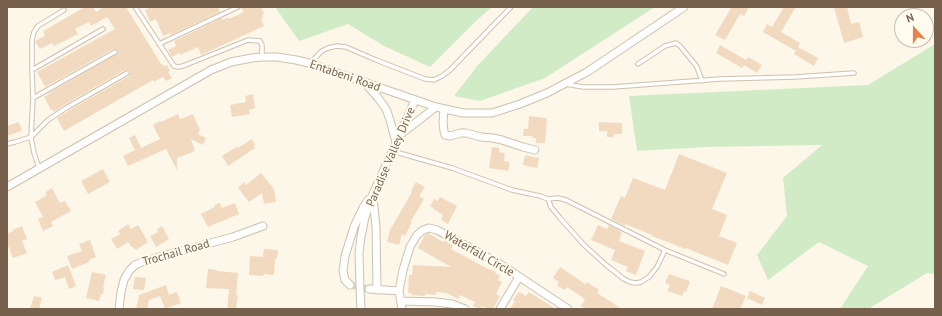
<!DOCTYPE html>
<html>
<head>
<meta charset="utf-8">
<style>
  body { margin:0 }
  #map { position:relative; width:942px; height:316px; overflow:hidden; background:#fdf7e9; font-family:"PT Sans",sans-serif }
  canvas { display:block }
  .frame { position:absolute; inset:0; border:8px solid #78614c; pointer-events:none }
  .north { position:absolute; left:894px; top:8px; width:40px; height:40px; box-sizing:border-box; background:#fffbef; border:1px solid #c9bdae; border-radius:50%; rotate:339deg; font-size:11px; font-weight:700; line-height:16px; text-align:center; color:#78614c }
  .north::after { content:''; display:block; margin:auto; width:14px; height:18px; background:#e6824f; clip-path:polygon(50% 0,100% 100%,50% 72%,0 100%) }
</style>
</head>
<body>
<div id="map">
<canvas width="942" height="316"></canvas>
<div class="frame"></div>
<div class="north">N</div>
</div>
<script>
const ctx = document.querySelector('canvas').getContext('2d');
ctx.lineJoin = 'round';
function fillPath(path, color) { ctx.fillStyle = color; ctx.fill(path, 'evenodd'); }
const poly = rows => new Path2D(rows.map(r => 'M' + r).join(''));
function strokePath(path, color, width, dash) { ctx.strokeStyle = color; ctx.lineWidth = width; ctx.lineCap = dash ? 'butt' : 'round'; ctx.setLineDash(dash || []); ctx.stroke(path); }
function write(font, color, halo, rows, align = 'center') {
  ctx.font = font + ' "PT Sans",sans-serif'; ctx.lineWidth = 4; ctx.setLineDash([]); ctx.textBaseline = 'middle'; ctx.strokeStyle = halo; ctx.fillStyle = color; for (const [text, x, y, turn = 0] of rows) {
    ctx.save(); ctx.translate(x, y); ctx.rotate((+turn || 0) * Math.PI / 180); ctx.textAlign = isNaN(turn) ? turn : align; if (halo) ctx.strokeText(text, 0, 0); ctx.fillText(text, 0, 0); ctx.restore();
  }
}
const green = poly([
  [275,7,492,7,475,22,430,67,384,46,348,24,299,41],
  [533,7,655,7,545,78,480,101,454,96,478,65],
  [935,44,935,274,927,273,870,308,864,309,840,309,868,266,819,242,768,280,757,255,787,216,783,178,822,145,706,147,637,151,629,96,868,85]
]);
const building = poly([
  [85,7,93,7,96,12,104,7,126,7,161,64,162,64,164,66,167,65,170,71,168,72,172,78,166,81,163,77,154,82,153,80,64,131,57,118,68,111,129,76,130,73,129,70,125,70,64,105,54,112,52,109,51,110,44,97,49,94,49,93,118,53,117,49,113,49,45,87,37,72,115,29,107,17,91,26,89,22,75,29,78,34,54,46,52,43,40,49,35,41,45,36,43,31],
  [152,7,218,7,220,12,171,35,170,33,163,36,156,19,150,22,145,10],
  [241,7,261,7,264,14,262,15,263,18,261,19,264,26,201,55,198,47,180,55,179,53,172,57,168,50,176,46,174,41,222,18,223,20,228,17,229,19,244,12],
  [728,7,749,7,744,16,740,14,725,40,715,35,731,8],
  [784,7,796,7,781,32,800,43,796,51,763,32,767,24,772,27],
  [834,7,847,7,851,24,859,22,863,37,844,43],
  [720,45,746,60,748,57,762,65,757,73,744,65,742,68,716,53],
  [798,47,818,58,814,66,794,54],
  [253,94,255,108,249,110,250,114,232,117,230,105,246,102,245,96],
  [178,114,180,119,193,114,200,130,198,134,206,138,203,145,191,139,195,151,177,158,177,170,166,149,128,166,123,156,135,150,129,138,135,135,141,148,160,139,153,125,160,121,161,122],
  [529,116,547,118,545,143,536,143,536,138,532,138,533,136,523,136,524,129,528,129],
  [19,122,22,131,7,136,7,126],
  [599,122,622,123,622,134,614,134,614,137,607,137,607,131,599,131],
  [252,139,255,145,254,146,255,148,228,166,222,156,238,146,238,148],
  [492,147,499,148,499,152,505,153,504,161,510,162,508,171,489,168],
  [679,154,727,173,712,209,727,215,719,236,737,243,728,265,686,248,685,249,673,244,652,236,652,235,625,224,625,226,611,219,621,196,625,198,633,178,665,190],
  [525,155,539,158,537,168,523,165],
  [103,169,110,182,88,194,81,181],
  [261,173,274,189,276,202,264,204,262,193,249,202,238,188,244,182,246,185],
  [416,182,425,187,419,196,424,199,411,221,412,222,405,236,402,234,399,245,387,242,390,230,412,192,411,191],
  [52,188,60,203,65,201,71,211,51,222,53,226,43,231,38,219,43,217,35,202,47,195,45,192],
  [440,197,457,206,448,224,441,220,443,215,433,209,434,209,430,206,434,199,438,201],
  [220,203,222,208,235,203,239,214,208,227,201,214,215,207,214,205],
  [128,224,131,229,138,225,148,242,136,250,133,247,132,247,128,242,117,249,111,239,120,234,118,231],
  [598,225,607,229,609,225,622,232,619,241,645,251,636,275,626,271,628,267,611,260,615,250,591,240],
  [22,226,27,239,22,241,27,253,13,258,7,243,7,234,13,231,12,230],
  [162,226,169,239,156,247,150,236,158,232,157,229],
  [428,233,443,242,444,240,453,245,451,249,486,268,496,272,495,273,500,276,498,280,502,282,496,294,500,296,493,309,488,309,482,306,481,309,479,309,473,306,475,302,460,295,458,299,447,293,436,292,436,295,425,294,425,296,411,295,412,293,408,293,409,275,412,275,413,265,451,267,418,248,425,235],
  [90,240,96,257,89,260,89,262,72,269,67,256,82,251,79,244],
  [264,249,278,250,277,259,275,259,274,275,264,274,263,276,249,275,250,256,263,257],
  [68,265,76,286,69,289,65,277,55,280,52,272],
  [560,267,585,284,587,282,599,290,597,293,622,309,586,309,581,306,585,299,567,287,565,290,557,286,559,282,553,278],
  [208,269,217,270,217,271,238,273,236,295,238,295,236,309,227,309,229,289,206,288],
  [92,272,106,275,103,287,104,287,103,294,101,294,99,301,86,298],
  [669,274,690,281,686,292,684,291,682,296,667,291,670,285,665,283],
  [135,277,146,278,144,290,133,289],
  [166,285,169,295,177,292,181,303,165,309,160,296,149,300,147,309,136,309,139,295],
  [721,286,746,296,740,309,712,309],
  [750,291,765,298,762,305,747,298],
  [519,292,526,296,529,292,556,309,510,309,515,301,513,300],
  [34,296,42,298,39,309,30,309]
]);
const streetTunnel = poly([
  [350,285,369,289]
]);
const lane = poly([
  [135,7,174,66,178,67,183,66,248,40,260,41,262,45,262,57],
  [159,44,238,7],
  [310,63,322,51,328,48,337,46,346,47,376,60,425,79,434,80,442,76,450,70,511,7],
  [638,64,665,46,676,43,680,46,694,63,697,67,702,81],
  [32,70,103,29],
  [566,84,583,87,613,87,720,79,795,77,854,73],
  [33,98,115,52],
  [7,144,15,142,31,137,48,120,66,108,127,73],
  [392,151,452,168,512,190,540,196,548,199,551,207,560,218,584,245,606,265,624,279,630,282,636,283,641,282,649,277,657,267,665,250],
  [39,168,34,153,31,137,33,98,32,70,32,40,34,32,38,26,64,10],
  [548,199,558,198,566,200,665,250,724,274]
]);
const street = poly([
  [365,83,379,99,386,109,390,120,396,142],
  [444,109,443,122,444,131,445,135,450,136,461,133,466,133,481,137,493,138,502,140,523,147,535,150],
  [401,134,436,107],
  [7,187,211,70,231,62,252,58,262,57,277,57,296,60,309,63,436,107,463,113,492,113,520,104,547,93,587,72,684,7],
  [373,198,376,227,377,290],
  [350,285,345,280,343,271,345,256,354,227,364,206,369,199],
  [369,289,399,291],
  [401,301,436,302,452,304,465,309],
  [119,309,121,292,124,280,129,271,135,265,144,261,233,237,263,226],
  [361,309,360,289,359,253,361,237,365,217,373,194,415,100],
  [402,309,399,291,403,270,410,247,417,235,423,230,429,228,437,230,500,264,568,309],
  [500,309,519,277]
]);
const streetNames = [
  ["Entabeni Road",345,76,19],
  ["Paradise Valley Drive",391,157,-67],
  ["Trochail Road",176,253,-16],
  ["Waterfall Circle",479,254,30]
];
fillPath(green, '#d1ebc6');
fillPath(building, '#f2dac0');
strokePath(streetTunnel, '#dcd2c2', 7, [7, 3.5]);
strokePath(lane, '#cfc0ae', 5.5);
strokePath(street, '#cfc0ae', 9);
strokePath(lane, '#fff', 3.5);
strokePath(street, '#fff', 7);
write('12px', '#78614c', '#fffbef', streetNames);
</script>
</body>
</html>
